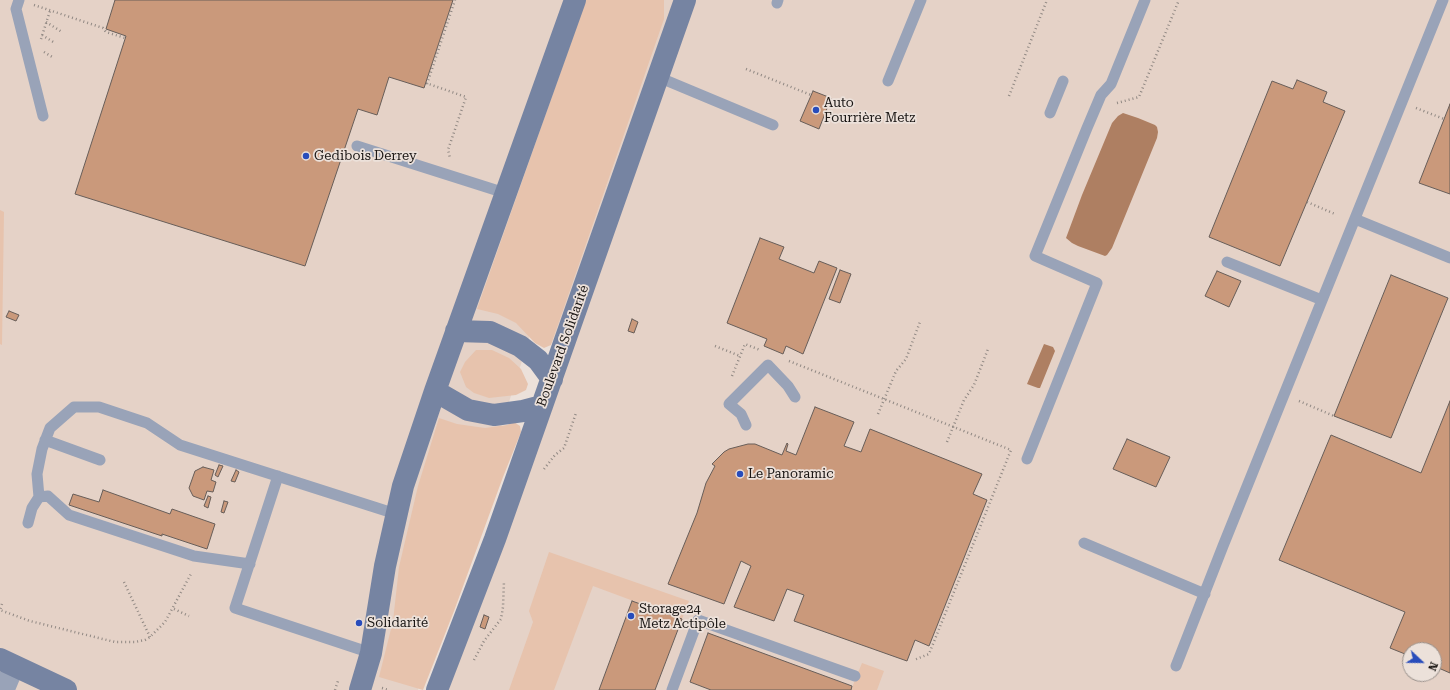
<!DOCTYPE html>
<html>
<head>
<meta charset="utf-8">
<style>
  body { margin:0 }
  #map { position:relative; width:1450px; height:690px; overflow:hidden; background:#ece1da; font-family:"Roboto Serif",serif }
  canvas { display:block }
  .north { position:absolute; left:1402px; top:642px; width:40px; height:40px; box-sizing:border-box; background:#ece1da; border:1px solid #98908b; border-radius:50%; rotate:112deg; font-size:11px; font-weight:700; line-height:16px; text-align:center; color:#1a1614 }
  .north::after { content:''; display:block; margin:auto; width:14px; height:18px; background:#284cbb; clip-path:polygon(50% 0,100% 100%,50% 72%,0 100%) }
</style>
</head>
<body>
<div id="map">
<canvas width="1450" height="690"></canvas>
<div class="north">N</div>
</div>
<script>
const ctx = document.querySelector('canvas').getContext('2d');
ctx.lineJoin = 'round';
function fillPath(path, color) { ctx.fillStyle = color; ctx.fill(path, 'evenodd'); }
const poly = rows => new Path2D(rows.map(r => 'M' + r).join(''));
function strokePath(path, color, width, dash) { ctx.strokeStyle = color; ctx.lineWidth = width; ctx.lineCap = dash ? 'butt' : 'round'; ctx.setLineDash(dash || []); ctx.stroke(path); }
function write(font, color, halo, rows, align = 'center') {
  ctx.font = font + ' "Roboto Serif",serif'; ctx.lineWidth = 3.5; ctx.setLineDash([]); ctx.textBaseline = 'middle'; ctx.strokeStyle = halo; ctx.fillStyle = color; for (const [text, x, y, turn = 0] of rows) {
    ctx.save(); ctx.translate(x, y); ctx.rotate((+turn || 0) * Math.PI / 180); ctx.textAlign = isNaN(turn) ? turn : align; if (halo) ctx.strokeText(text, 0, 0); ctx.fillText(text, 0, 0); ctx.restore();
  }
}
const built = poly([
  [0,0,636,0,418,690,0,690],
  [654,0,1450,0,1450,690,449,690],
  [1410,650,1434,650,1434,674,1410,674]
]);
const green = poly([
  [586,0,664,0,664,19,551,345,544,348,535,343,516,323,498,314,477,309],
  [0,210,4,212,2,345,0,344],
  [476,350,492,350,509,358,521,369,528,384,526,390,516,395,489,398,474,393,466,387,460,372,465,362],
  [439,418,457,424,485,428,507,425,514,422,520,426,521,432,503,477,454,611,423,690,379,677,393,621,399,567,418,486],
  [549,552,689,601,682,619,593,586,554,690,509,690,533,622,529,611],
  [862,663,884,671,877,690,851,690]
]);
const water = poly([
  [1123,113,1138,118,1155,125,1157,127,1158,132,1157,138,1112,248,1107,255,1105,256,1078,246,1072,243,1066,238,1082,195,1112,123,1118,116],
  [1044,344,1053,347,1055,351,1040,388,1038,388,1027,384]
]);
const building = poly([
  [115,0,453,0,424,88,389,77,377,115,358,109,305,266,75,194,126,36,106,29,115,0],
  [1297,80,1327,92,1323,102,1345,111,1280,266,1209,237,1272,81,1293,89,1297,80],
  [813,91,831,98,819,129,800,121,813,91],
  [1450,104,1450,194,1419,183,1450,104],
  [760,238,784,247,779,259,814,273,819,261,837,268,803,354,786,346,783,354,764,346,767,339,727,323,760,238],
  [840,270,851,274,840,303,829,299,840,270],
  [1217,271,1241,281,1229,307,1205,296,1217,271],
  [1391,275,1448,298,1391,438,1334,416,1391,275],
  [9,311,19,315,16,321,6,317,9,311],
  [632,319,638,322,634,333,628,331,632,319],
  [1450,401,1450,673,1434,666,1434,650,1410,650,1410,656,1390,648,1405,612,1279,560,1331,435,1421,473,1450,401],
  [815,407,854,422,844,446,861,452,870,429,982,474,973,494,987,500,929,646,915,640,907,661,794,621,804,595,787,589,774,621,734,607,751,566,741,561,724,604,668,584,697,513,706,483,715,466,712,464,724,452,729,449,748,444,755,444,782,455,787,443,788,444,786,451,796,455,815,407],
  [1127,439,1170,457,1156,487,1113,469,1127,439],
  [219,465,223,466,218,477,215,475,219,465],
  [203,467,214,470,211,480,216,482,213,492,207,491,204,500,193,496,189,488,195,471,203,467],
  [236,470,239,472,235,482,231,481,236,470],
  [103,490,170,514,172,509,215,524,207,549,162,534,162,536,69,505,73,494,99,502,103,490],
  [208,496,211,497,208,508,204,506,208,496],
  [224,501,228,502,224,513,221,512,224,501],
  [632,601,682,619,655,690,599,690,632,601],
  [484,615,489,617,485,629,480,627,484,615],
  [708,633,852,686,851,690,711,690,690,682,708,633]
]);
const path = poly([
  [34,5,103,28,106,32,125,38],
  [46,22,62,32],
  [42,35,55,43],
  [41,39,50,11],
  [44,52,54,58],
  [746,69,811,95],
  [426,83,466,97,448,150,450,158],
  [427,84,455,0],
  [1009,96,1047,0],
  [1117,103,1139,97,1179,0],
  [1416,108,1444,119],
  [1307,202,1335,214],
  [715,346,740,356],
  [789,361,1011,450,929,654,914,660],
  [732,376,745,344,760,350],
  [1299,401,1334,416],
  [878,414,896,371,906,359,920,322],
  [947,442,964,400,974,385,988,349],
  [544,469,555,455,564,448,576,413],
  [124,582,150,637],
  [2,604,0,610,30,621,115,642,135,642,145,640,150,637,165,622,192,572],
  [174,609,189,616],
  [474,660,484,641,501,619,503,607,504,581],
  [382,688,389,690],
  [335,690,338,681]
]);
const lane = poly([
  [19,0,16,9,43,116],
  [777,3,778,0],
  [658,77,773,125],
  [888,81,921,0],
  [1050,113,1063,81],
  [357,146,505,193],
  [1355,219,1450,258],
  [1227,262,1322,300],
  [746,425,741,414,729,404,768,365,788,386,795,397],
  [45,440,100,460],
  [1027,459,1097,283,1035,256,1087,128,1101,95,1111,84,1145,0],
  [278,476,235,608,371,653],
  [39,497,37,474,42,449,50,428,74,407,99,407,147,423,180,445,396,514],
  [28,523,32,508,39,497,48,496,69,515,194,556,250,564],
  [1084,543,1205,594],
  [1176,666,1223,546,1443,0],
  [672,690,698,620,855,676]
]);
const street = poly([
  [4,690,14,666]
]);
const secondary = poly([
  [456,331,490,332,520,346,538,360,552,379],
  [435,391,468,410,494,415,523,411,542,406],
  [0,659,66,690],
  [360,690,371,653,385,566,403,486,435,391,575,0],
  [437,690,495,539,685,0]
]);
const markers = [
  [816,110,4,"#284cbb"],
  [306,156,4,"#284cbb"],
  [740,474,4,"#284cbb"],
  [631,616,4,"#284cbb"],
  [359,623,4,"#284cbb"]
];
const poiNames = [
  ["Auto",824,103],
  ["Fourrière Metz",824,118],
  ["Gedibois Derrey",314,156],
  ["Le Panoramic",748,474],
  ["Storage24",639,609],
  ["Metz Actipôle",639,624],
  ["Solidarité",367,623]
];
const streetNames = [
  ["Boulevard Solidarité",563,346,-70]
];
fillPath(built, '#e5d2c7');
fillPath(green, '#e7c3ad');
fillPath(water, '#ae7f62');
fillPath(building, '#ca997b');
strokePath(building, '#685e59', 1);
strokePath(path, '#908883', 2.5, [1, 3]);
strokePath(lane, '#99a3b8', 11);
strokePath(street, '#99a3b8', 21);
strokePath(secondary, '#7684a2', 22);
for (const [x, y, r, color] of markers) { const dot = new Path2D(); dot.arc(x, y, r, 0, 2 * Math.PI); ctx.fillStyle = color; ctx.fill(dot); strokePath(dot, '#ece1da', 1.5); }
write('13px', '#1a1614', '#ece1da', poiNames, 'left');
write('13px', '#1a1614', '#ece1da', streetNames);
</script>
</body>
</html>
